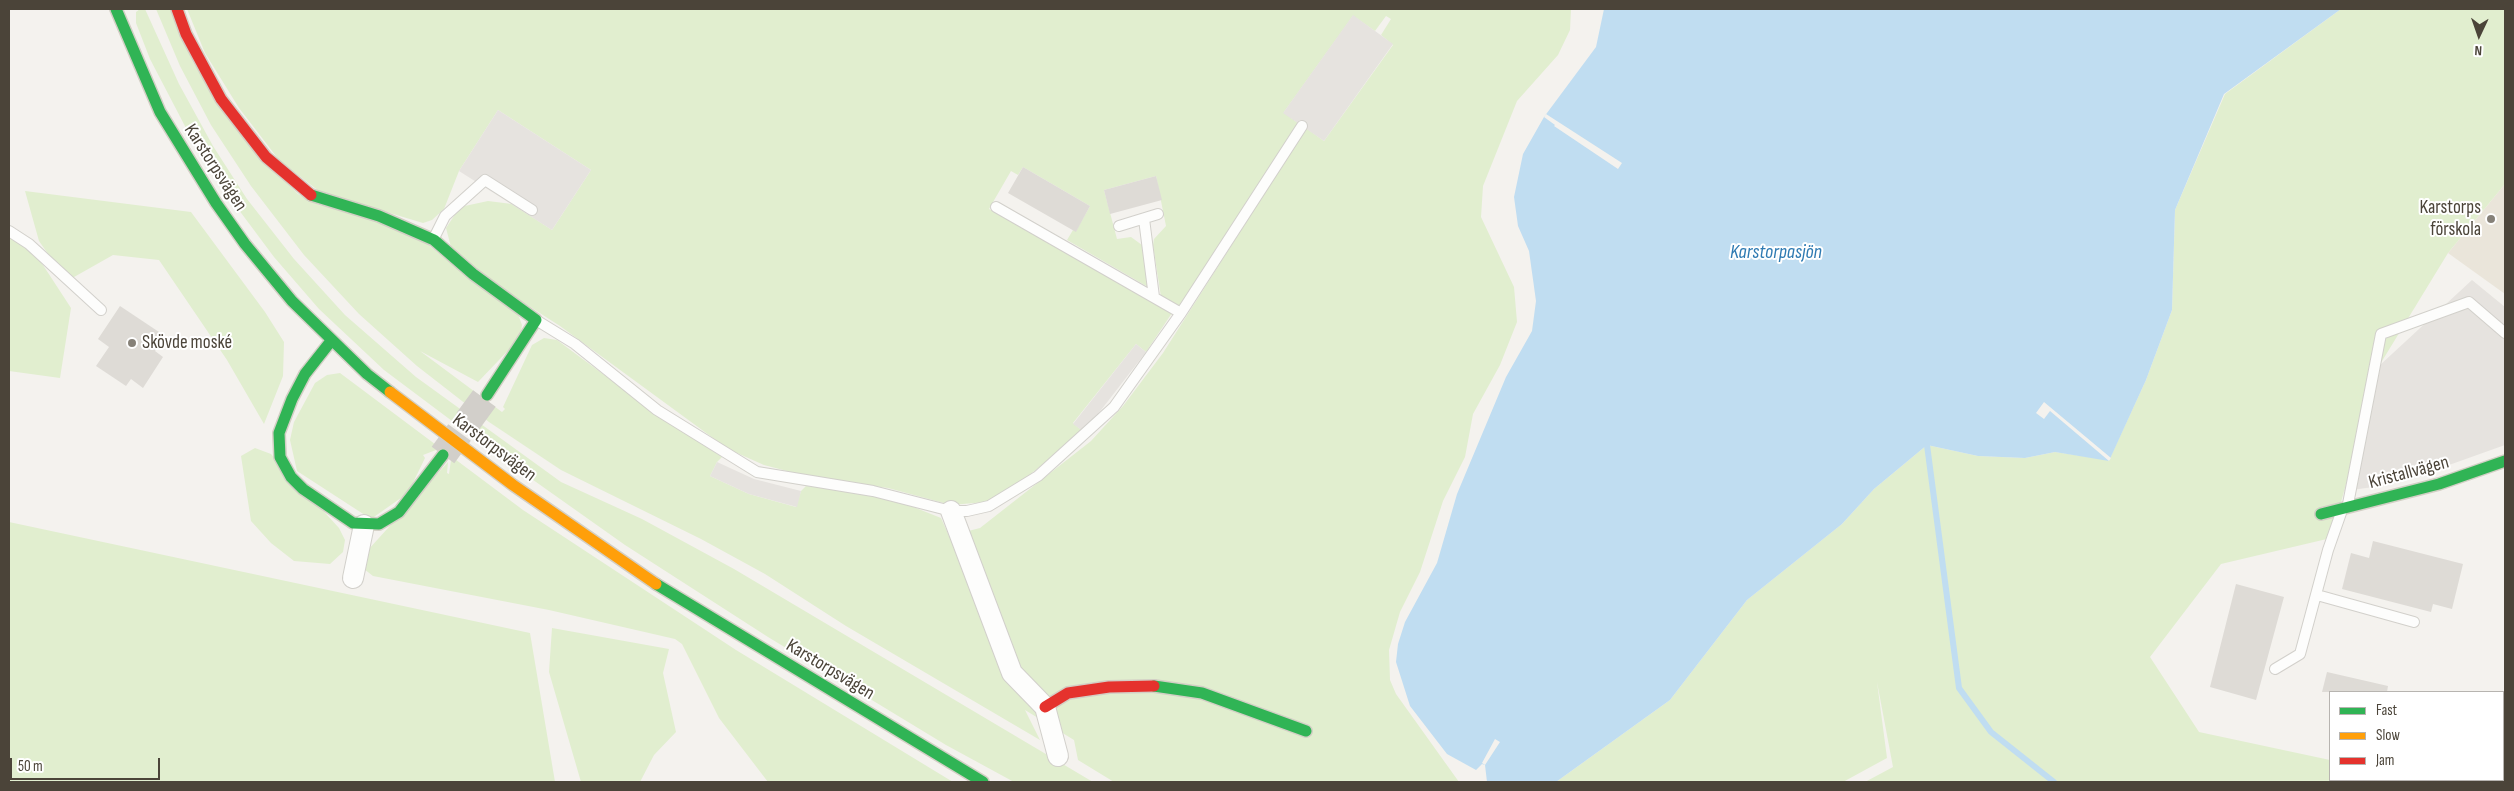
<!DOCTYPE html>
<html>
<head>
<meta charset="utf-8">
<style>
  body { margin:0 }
  #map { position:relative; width:2514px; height:791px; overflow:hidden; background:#f4f2ee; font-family:"Sofia Sans Condensed",sans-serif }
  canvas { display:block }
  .frame { position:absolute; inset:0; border:10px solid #4b4439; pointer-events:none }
  .legend { position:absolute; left:2329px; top:691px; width:175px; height:90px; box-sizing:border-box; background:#fff; border:1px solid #b7b4b0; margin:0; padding:6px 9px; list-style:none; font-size:15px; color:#4b4439 }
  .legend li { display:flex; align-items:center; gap:10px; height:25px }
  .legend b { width:25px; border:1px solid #b7b4b0 }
  .north { position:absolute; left:2454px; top:10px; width:50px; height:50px; -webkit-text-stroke:4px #fff; paint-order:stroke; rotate:183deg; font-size:14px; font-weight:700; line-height:20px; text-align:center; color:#4b4439 }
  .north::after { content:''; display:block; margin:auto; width:18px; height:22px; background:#4b4439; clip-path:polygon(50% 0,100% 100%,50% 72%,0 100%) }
  .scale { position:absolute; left:10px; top:758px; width:150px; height:22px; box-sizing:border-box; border:2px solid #4b4439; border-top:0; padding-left:6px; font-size:15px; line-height:18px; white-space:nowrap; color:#4b4439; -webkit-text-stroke:4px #fff; paint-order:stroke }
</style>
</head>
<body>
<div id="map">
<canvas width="2514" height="791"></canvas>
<div class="frame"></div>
<ul class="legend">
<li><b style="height:6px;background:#30b455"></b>Fast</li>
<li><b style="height:6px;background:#ff9f0a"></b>Slow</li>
<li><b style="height:6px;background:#e5322d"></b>Jam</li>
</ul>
<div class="north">N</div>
<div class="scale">50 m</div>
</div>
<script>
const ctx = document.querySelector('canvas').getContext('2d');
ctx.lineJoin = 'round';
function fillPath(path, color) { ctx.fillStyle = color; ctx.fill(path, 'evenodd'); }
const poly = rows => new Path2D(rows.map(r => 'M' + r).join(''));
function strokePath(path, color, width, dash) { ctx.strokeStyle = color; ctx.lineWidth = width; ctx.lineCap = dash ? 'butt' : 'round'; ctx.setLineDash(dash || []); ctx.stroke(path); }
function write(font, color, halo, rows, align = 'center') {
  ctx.font = font + ' "Sofia Sans Condensed",sans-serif'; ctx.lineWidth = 4; ctx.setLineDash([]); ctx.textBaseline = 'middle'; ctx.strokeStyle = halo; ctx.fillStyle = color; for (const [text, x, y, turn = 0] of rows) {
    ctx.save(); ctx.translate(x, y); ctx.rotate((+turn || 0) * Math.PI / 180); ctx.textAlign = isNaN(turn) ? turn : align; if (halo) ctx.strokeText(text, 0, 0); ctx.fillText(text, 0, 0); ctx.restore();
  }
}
const education = poly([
  [2505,184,2505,294,2448,253]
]);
const green = poly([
  [140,9,145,9,179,84,213,146,247,199,294,259,345,315,416,377,561,482,642,519,734,569,1093,782,1014,782,946,745,768,637,625,545,488,448,384,370,319,309,274,257,224,190,187,130,150,59,136,23,136,12],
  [156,9,169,9,173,12,193,62,222,109,258,155,298,194,319,205,356,213,420,238,464,274,518,314,522,325,520,338,478,382,420,351,502,412,505,409,503,407,532,345,544,338,557,340,661,417,722,457,717,462,710,476,749,494,796,507,801,491,806,486,845,490,901,502,941,518,949,536,980,528,1091,441,1123,406,1163,353,1306,128,1324,141,1393,45,1381,35,1391,19,1386,16,1375,31,1353,16,1284,112,1298,123,1181,309,1161,297,1153,245,1154,239,1166,226,1156,176,1104,190,1117,239,1131,237,1142,245,1148,287,1067,240,1073,230,1076,231,1090,206,1023,167,1018,175,1011,171,989,209,1172,313,1146,352,1136,344,1073,423,1084,432,1072,442,1024,479,986,502,951,505,888,488,806,476,764,465,728,449,560,326,485,278,451,247,446,228,460,207,488,201,512,204,552,230,591,170,498,110,459,171,444,209,432,220,423,223,320,192,279,160,239,108,205,53,187,9,1571,9,1570,30,1558,55,1517,101,1483,186,1481,217,1514,287,1517,322,1500,365,1473,414,1465,457,1443,501,1420,572,1400,612,1389,650,1390,680,1396,694,1459,782,1114,782,1078,760,1074,740,1025,710,1040,740,846,626,765,574,701,539,561,470,489,422,417,366,359,314,304,255,251,186,211,125,180,66],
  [2341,9,2505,9,2505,184,2448,253,2379,366,2331,538,2221,564,2150,657,2199,732,2330,760,2330,780,2503,780,2503,707,2505,702,2505,782,1865,782,1893,767,1877,682,1887,758,1843,782,1556,782,1670,700,1747,600,1842,524,1874,489,1927,445,1978,456,2025,458,2055,452,2109,460,2146,380,2172,310,2175,210,2225,94],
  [25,191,191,212,265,312,284,342,283,376,264,424,227,360,159,260,113,255,67,281,39,241],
  [9,232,41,262,71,308,60,378,9,371],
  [340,373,523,510,736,650,953,782,768,782,719,718,682,644,675,639,549,610,373,576,364,569,368,550,448,462,447,473,449,474,451,460,436,450,423,455,425,458,408,493,371,519,297,471,290,440,294,422,315,383,327,375],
  [255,448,271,454,339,528,345,540,343,552,330,564,294,561,271,543,251,521,241,456],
  [9,522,530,633,555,782,9,782],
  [552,628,669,649,663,673,676,732,654,755,640,782,581,782,549,672]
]);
const parking = poly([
  [1353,15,1393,44,1324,141,1283,113],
  [498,110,591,170,552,230,459,171],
  [2472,280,2505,307,2505,445,2421,475,2381,486,2344,491,2379,366],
  [1136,344,1146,352,1084,432,1073,424],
  [717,462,754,479,801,491,797,507,749,494,710,476]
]);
const water = poly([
  [1604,9,2341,9,2224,94,2175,210,2172,310,2146,380,2109,461,2055,452,2025,458,1978,456,1927,445,1874,489,1842,524,1747,600,1670,700,1556,782,1487,782,1485,765,1482,764,1476,770,1447,754,1410,706,1396,662,1398,644,1405,622,1437,563,1457,494,1506,377,1532,331,1536,301,1529,251,1518,226,1514,197,1523,154,1544,117,1596,47]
]);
const pier = poly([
  [1546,114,1622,163,1618,169,1554,126,1555,125,1544,117],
  [2044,402,2111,458,2109,461,2050,411,2044,419,2036,413],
  [1495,739,1500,742,1485,765,1482,763]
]);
const stream = poly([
  [1927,445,1959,688,1991,732,2054,782]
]);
const building = poly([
  [1023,167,1090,206,1076,232,1008,193],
  [1156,176,1162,200,1110,214,1104,190],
  [120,306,165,336,155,351,163,357,143,388,131,379,126,386,96,366,109,347,98,339],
  [2373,541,2463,564,2452,609,2433,604,2431,612,2342,589,2351,553,2369,558],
  [2236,584,2284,597,2256,700,2210,687],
  [2327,672,2388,686,2387,692,2322,692]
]);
const secondaryTunnel = poly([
  [443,455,487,395]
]);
const lane = poly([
  [996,207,1181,313],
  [1144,219,1154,297],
  [1119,226,1158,214],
  [9,231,29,244,101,310],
  [434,238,445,216,485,180,532,210],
  [536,320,575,344,657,410,757,472,873,491,951,511,967,511,989,506,1038,476,1114,407,1181,313,1302,126],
  [2348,504,2381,334,2469,302,2505,333],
  [2317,595,2414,622],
  [2275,669,2300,654,2328,550,2341,513]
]);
const street = poly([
  [951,511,1012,673,1045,707,1058,756],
  [353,578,364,525]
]);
const fast = poly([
  [116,9,160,112,216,203,245,244,292,301,367,374,390,392],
  [311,195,379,216,434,240,473,274,536,320,487,395],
  [331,341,305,374,292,399,279,433,280,457,291,477,303,489,353,523,379,524,399,512,443,455],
  [2321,514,2439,484,2505,461],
  [656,584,983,782],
  [1154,686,1202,693,1306,731]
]);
const slow = poly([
  [390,392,513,485,656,584]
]);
const jam = poly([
  [177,9,186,34,221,99,266,157,311,195],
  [1045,707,1068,693,1109,687,1154,686]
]);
const markers = [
  [2491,219,5,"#868178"],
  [132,343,5,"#868178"]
];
const streetNames = [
  ["Karstorpsvägen",215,168,57],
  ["Karstorpsvägen",494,448,37],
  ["Kristallvägen",2409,473,-15],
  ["Karstorpsvägen",830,670,31]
];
const poiNames = [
  ["Karstorps",2481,208],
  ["förskola",2481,230],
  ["Skövde moské",142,343,"left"]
];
const waterNames = [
  ["Karstorpasjön",1776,253]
];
fillPath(education, '#eae5da');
fillPath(green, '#e1eecf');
fillPath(parking, '#e6e3df');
fillPath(water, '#c0ddf1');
fillPath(pier, '#f4f2ee');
strokePath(stream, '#c0ddf1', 6);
fillPath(building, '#dedbd6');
strokePath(secondaryTunnel, '#d2cfca', 28, [28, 14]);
strokePath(lane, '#d2d0cb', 12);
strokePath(street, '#d2d0cb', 22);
strokePath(fast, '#d3cfc5', 14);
strokePath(slow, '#d3cfc5', 14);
strokePath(jam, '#d3cfc5', 14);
strokePath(lane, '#fdfdfc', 10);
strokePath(street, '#fdfdfc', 20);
strokePath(fast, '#30b455', 11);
strokePath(slow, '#ff9f0a', 11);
strokePath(jam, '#e5322d', 11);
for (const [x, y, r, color] of markers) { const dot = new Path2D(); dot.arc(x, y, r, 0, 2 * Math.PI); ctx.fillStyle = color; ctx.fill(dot); strokePath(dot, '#fff', 2); }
write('19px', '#4b4439', '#fff', streetNames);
write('19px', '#4b4439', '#fff', poiNames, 'right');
write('italic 20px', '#2e7ab2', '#fff', waterNames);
</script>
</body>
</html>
